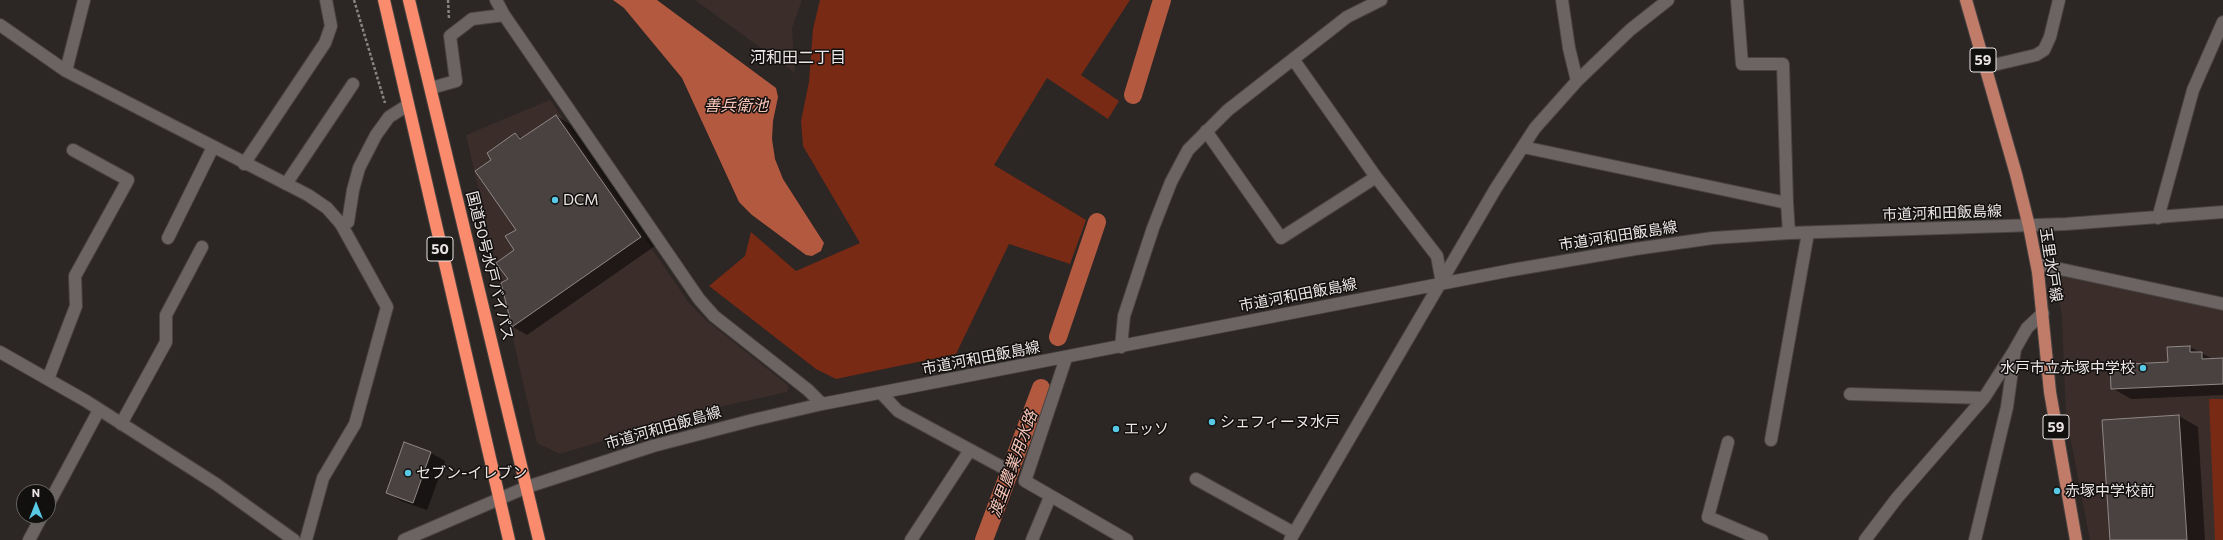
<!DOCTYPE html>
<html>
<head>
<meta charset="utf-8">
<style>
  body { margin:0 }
  #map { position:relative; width:2223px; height:540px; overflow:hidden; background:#2c2624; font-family:Commissioner,sans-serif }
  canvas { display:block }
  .north { position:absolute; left:16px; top:484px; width:40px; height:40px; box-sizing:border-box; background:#120f0f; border:1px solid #696565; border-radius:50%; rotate:0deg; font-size:11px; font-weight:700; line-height:16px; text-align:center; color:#ebe6e5 }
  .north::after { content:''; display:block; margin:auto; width:14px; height:18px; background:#58c8e4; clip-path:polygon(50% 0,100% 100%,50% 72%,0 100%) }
</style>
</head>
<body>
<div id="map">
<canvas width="2223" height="540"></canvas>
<div class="north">N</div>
</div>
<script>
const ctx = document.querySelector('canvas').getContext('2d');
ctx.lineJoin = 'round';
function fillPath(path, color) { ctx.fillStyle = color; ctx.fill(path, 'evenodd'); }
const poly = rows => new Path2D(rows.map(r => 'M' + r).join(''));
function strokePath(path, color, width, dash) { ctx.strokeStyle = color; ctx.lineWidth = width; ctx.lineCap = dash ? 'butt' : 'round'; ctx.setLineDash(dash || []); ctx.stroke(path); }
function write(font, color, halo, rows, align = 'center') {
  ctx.font = font + ' Commissioner,"Noto Sans JP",sans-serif'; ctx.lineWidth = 3; ctx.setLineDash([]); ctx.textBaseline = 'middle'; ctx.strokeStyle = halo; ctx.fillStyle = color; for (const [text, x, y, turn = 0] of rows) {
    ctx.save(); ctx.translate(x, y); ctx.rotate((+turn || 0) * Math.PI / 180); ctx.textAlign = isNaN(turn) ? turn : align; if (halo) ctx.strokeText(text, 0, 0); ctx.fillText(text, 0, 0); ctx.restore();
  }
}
const built = poly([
  [695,0,802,0,792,28,795,73],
  [550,100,689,303,706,320,789,386,787,392,693,413,560,454,537,443,466,135],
  [2057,275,2223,309,2223,540,2090,540,2066,416,2062,320]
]);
const green = poly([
  [820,0,1130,0,1081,75,1119,101,1108,119,1047,78,994,165,1086,220,1070,264,1009,244,956,354,836,379,816,369,709,286,745,256,751,232,796,271,860,243,803,146,801,121,809,82,813,29],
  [2209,399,2223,399,2223,540,2215,540]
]);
const water = poly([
  [613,0,657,0,776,88,778,97,773,121,772,139,775,159,783,179,824,243,821,251,812,256,806,255,752,215,739,202,682,78,624,8]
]);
const shadow = poly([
  [556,116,570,124,655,246,527,335,513,327,502,283,509,280,516,250,517,230,492,160,515,134,523,138],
  [2190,347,2213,359,2223,359,2223,395,2131,399,2112,388,2169,363],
  [2179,416,2198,427,2205,540,2111,540,2103,421],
  [405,444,431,453,445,461,427,510,401,501,387,492]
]);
const canal = poly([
  [1133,95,1162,0],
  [1058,337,1097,222],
  [984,540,1041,388]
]);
const building = poly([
  [556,115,641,237,512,327,501,283,508,279,496,263,514,250,505,236,516,230,475,171,491,160,487,153,515,133,520,139,556,115],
  [2190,346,2190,352,2202,352,2202,359,2223,358,2223,384,2111,389,2110,365,2168,362,2167,347,2190,346],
  [2179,415,2187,540,2110,540,2102,420,2179,415],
  [404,442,431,452,413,503,386,493,404,442]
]);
const path = poly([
  [354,0,385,103],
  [448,0,449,19]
]);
const minor = poly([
  [496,0,504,15,699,299,714,316,808,390,822,404],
  [1562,0,1569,48,1577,81],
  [1737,0,1742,64,1783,64,1787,203],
  [0,25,66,71,308,195,327,208,341,224,387,307,355,424,323,478,306,540],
  [1293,59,1376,177,1437,256,1442,283],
  [1985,67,2036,55,2044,50,2050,37,2059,0],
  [66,71,84,0],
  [431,88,456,81,450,36,472,19,504,15],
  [1206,131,1281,238,1376,177],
  [1523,147,1787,203,1789,233],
  [244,164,325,43,331,26,326,0],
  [286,184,353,84],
  [2158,218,2193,90,2223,22],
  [341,224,348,222,353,190,359,168,376,135,389,117,408,105],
  [168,238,213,147],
  [2037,264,2223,304],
  [1121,347,1124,316,1153,228,1171,182,1188,150,1228,110,1347,17,1381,0],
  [0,352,86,401,216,484,294,540],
  [1066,358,1025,481,1127,540],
  [48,379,76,306,75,276,128,180,73,150],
  [881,393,898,411,1000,466],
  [1850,394,1984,398,2014,351],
  [121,424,166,342,166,315,202,247],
  [1771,440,1808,233],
  [1728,442,1708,517,1762,540],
  [1196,479,1294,533],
  [48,505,99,410],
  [29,540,42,516],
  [404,540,527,487,653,446,753,420,822,404,1512,270,1635,249,1713,238,1789,233,2066,224,2223,212],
  [911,540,970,450],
  [1032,540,1050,497],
  [1290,540,1496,188,1535,128,1577,81,1630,30,1668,0],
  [1865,540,1897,498,1984,398],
  [1975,540,2007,407,2015,349,2027,328,2043,313]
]);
const major = poly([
  [1966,0,2016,174,2029,226,2038,272,2050,392,2076,540]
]);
const highway = poly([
  [384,0,509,540],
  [409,0,539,540]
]);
const markers = [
  [555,200,4,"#58c8e4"],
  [2143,368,4,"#58c8e4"],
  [1212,422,4,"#58c8e4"],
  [1116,429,4,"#58c8e4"],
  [408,473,4,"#58c8e4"],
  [2057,491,4,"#58c8e4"]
];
const shields = [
  [1983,60,26],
  [440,249,26],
  [2056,427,26]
];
const shieldNames = [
  ["59",1983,60],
  ["50",440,249],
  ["59",2056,427]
];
const poiNames = [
  ["DCM",563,200],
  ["水戸市立赤塚中学校",2135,368,"right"],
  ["シェフィーヌ水戸",1220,422],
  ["エッソ",1124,429],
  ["セブン-イレブン",416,473],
  ["赤塚中学校前",2065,491]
];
const streetNames = [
  ["市道河和田飯島線",1942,213,-2],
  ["市道河和田飯島線",1618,236,-9],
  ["玉里水戸線",2051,265,81],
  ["国道50号水戸バイパス",490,266,76],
  ["市道河和田飯島線",1298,295,-11],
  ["市道河和田飯島線",981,358,-11],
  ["市道河和田飯島線",663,428,-16]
];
const neighbourhoodNames = [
  ["河和田二丁目",798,58]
];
const waterNames = [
  ["善兵衛池",736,106],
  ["渡里農業用水路",1013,464,-70]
];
fillPath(built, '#3b2e2a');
fillPath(green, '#782a14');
fillPath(water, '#b25940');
fillPath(shadow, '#0007');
strokePath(canal, '#b25940', 18);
fillPath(building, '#494240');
strokePath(building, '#908886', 1);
strokePath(minor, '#484341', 14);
strokePath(major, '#484341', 14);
strokePath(highway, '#484341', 14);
strokePath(path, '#898482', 2.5, [3, 2]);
strokePath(minor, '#6c6462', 12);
strokePath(major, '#c17b69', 12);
strokePath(highway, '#fa8b6d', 12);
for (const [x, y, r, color] of markers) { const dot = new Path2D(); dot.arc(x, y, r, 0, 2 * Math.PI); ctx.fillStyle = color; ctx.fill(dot); strokePath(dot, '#120f0f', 1.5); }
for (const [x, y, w] of shields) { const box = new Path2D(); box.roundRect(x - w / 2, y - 12, w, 24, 3); ctx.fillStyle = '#120f0f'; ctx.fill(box); strokePath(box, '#ebe6e5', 1); }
write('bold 14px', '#ebe6e5', null, shieldNames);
write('15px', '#ebe6e5', '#120f0f', poiNames, 'left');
write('15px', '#ebe6e5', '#120f0f', streetNames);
write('16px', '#ebe6e5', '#120f0f', neighbourhoodNames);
write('italic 16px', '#f6c4b6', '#120f0f', waterNames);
</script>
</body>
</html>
